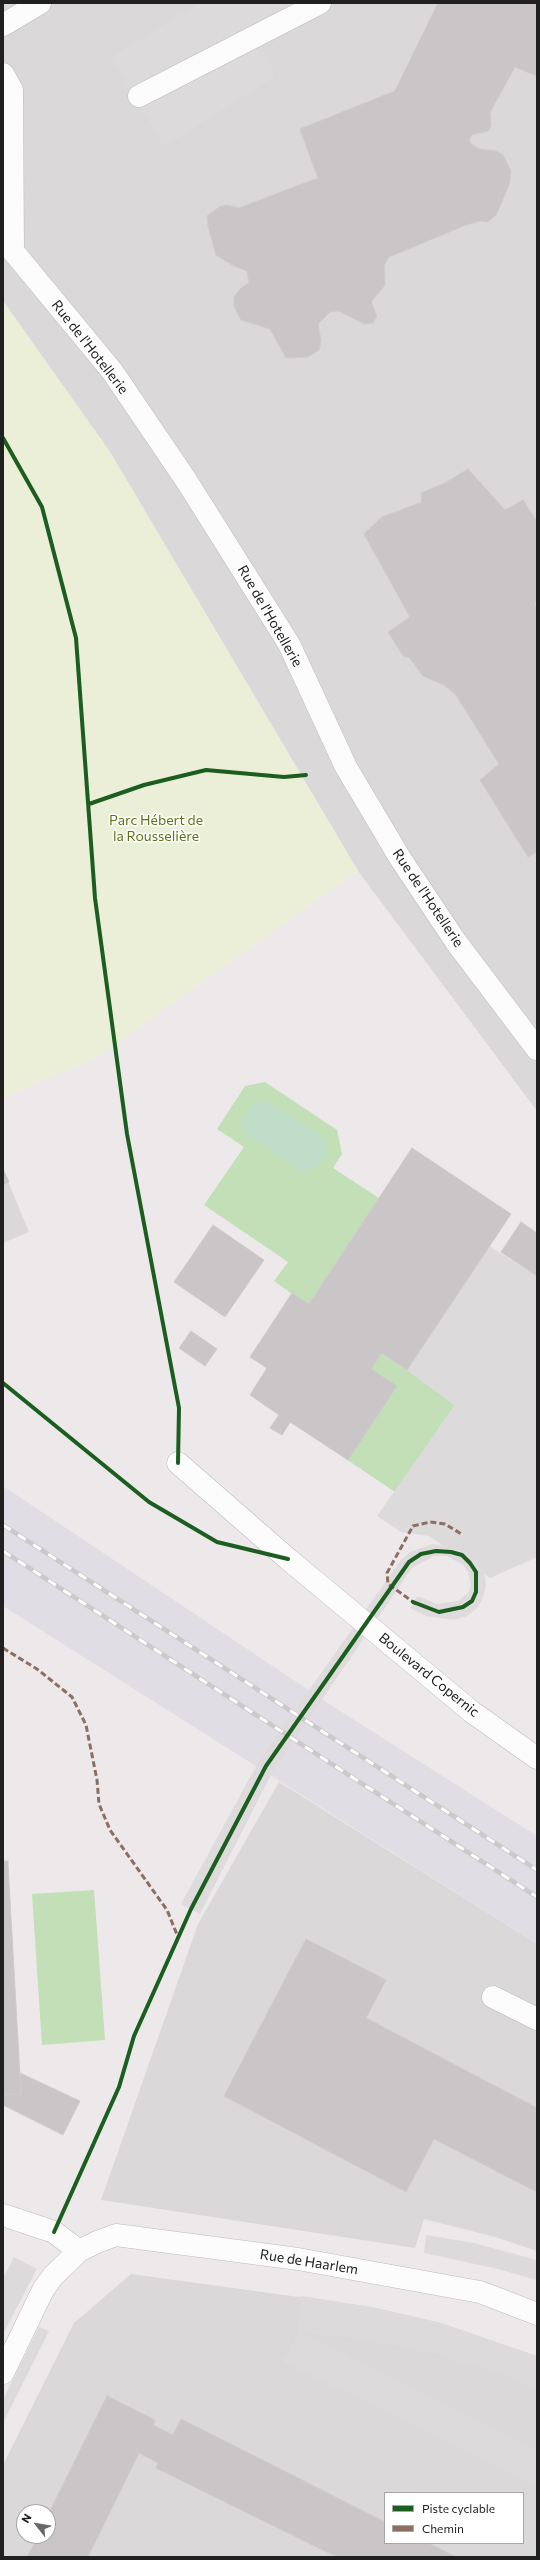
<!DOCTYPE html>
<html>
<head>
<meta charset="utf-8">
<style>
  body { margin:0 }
  #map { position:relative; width:540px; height:2560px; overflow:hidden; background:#ede9ea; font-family:Commissioner,sans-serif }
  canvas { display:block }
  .frame { position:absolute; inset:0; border:4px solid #202020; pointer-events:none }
  .legend { position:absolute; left:384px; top:2492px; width:140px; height:52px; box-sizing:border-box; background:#fff; border:1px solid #a6a6a6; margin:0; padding:5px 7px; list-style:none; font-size:12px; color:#202020 }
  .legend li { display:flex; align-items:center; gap:8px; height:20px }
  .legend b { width:20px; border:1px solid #a6a6a6 }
  .north { position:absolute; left:16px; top:2504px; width:40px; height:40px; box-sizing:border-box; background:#fff; border:1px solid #a6a6a6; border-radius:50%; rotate:301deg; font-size:11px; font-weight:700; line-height:16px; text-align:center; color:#202020 }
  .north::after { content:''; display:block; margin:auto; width:14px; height:18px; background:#686667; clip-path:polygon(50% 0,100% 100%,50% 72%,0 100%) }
</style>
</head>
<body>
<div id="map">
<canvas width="540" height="2560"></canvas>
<div class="frame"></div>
<ul class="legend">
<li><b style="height:5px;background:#1b5e20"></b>Piste cyclable</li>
<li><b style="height:5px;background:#8d6e63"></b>Chemin</li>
</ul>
<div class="north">N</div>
</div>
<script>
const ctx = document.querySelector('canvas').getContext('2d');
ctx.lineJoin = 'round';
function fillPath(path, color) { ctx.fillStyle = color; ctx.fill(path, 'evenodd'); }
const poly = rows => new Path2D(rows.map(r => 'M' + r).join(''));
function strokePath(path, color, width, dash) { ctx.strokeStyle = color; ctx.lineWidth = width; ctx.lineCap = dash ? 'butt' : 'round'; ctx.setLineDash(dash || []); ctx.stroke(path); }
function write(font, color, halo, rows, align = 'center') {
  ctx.font = font + ' Commissioner,sans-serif'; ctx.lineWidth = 3; ctx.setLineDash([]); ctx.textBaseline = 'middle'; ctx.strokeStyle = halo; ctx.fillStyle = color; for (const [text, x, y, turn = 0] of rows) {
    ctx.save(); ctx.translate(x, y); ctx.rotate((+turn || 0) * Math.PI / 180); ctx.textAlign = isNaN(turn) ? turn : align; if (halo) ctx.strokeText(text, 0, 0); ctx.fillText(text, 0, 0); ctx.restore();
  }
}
const residential = poly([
  [3,3,537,3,537,1111,358,871,110,452,3,301],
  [3,1169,29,1232,3,1243],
  [279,1782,537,1944,537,2251,495,2237,424,2219,415,2248,101,2200,198,1924],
  [131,2274,372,2307,441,2323,537,2356,537,2557,3,2557,3,2465,74,2323],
  [385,2493,523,2493,523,2543,385,2543],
  [24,2512,48,2512,48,2536,24,2536]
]);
const industrial = poly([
  [3,1486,334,1707,537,1836,537,1944,3,1606]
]);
const park = poly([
  [3,301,110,452,358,871,98,1057,3,1098]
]);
const pitch = poly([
  [265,1082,337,1130,342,1154,333,1168,379,1198,412,1148,511,1214,407,1370,455,1405,395,1492,291,1422,282,1435,270,1428,279,1415,250,1395,267,1368,250,1357,292,1294,274,1281,288,1262,204,1205,244,1147,217,1129,245,1086],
  [94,1890,105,2040,42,2045,32,1894]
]);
const parking = poly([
  [200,3,297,3,261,47,276,76,164,147,111,57],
  [489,1246,537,1276,537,1557,490,1578,429,1536,401,1532,377,1516,455,1405,407,1370],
  [426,2235,474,2243,537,2260,537,2280,498,2269,424,2253],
  [14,2257,37,2269,3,2334,3,2278],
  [301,2296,372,2307,441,2323,537,2356,537,2388,496,2372,431,2353,365,2340,299,2332,537,2450,537,2485,283,2361,298,2332],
  [39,2327,49,2331,3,2423,3,2400]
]);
const water = poly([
  [267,1101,324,1138,326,1152,315,1169,302,1171,245,1133,242,1120,254,1104]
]);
const pier = poly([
  [432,1544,456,1548,468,1552,478,1560,484,1572,486,1585,483,1598,477,1608,467,1616,454,1620,426,1616,410,1608,417,1596,437,1604,458,1601,468,1593,471,1586,468,1572,463,1565,447,1556,434,1556,412,1568,273,1771,200,1914,181,1904,259,1761,401,1560,410,1552]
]);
const building = poly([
  [438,3,537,3,537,76,515,67,490,112,491,126,488,131,472,135,469,139,471,144,479,149,496,151,503,155,511,171,509,185,496,215,488,222,480,221,466,225,389,257,384,265,385,285,371,302,377,316,373,323,364,324,339,311,330,312,318,324,321,341,319,350,308,357,286,358,270,329,241,320,234,306,234,297,241,288,249,283,247,271,234,266,216,255,208,226,207,216,219,207,227,205,239,208,318,178,300,129,395,91,438,3],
  [468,469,505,510,523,500,537,522,537,602,534,604,537,608,537,852,528,857,480,780,499,764,456,695,444,685,423,676,409,657,404,657,388,632,410,617,364,534,382,517,422,502,421,493,445,483,468,469],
  [412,1148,511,1214,407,1370,382,1353,371,1369,397,1386,348,1460,290,1422,282,1435,270,1428,279,1415,250,1395,267,1368,250,1357,292,1293,309,1304,412,1148],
  [3,1169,9,1182,3,1185,3,1169],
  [521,1222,537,1233,537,1276,501,1252,521,1222],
  [213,1225,264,1260,225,1317,174,1282,213,1225],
  [191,1331,217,1349,205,1366,179,1348,191,1331],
  [3,1861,8,1861,8,1864,21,2094,3,2095,3,1861],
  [306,1939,386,1980,366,2018,537,2108,537,2192,434,2139,406,2192,224,2096,306,1939],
  [20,2073,80,2101,63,2135,3,2105,3,2095,21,2094,20,2073],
  [107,2396,155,2420,153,2425,173,2435,181,2419,385,2522,385,2543,428,2543,456,2557,337,2557,156,2468,158,2463,139,2453,88,2557,27,2557,38,2536,48,2536,48,2515,107,2396]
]);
const minor = poly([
  [3,25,40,3],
  [3,74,12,90,13,251],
  [139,96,320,3],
  [3,239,112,371,186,480,289,644,346,767,400,858,456,942,537,1049],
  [178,1463,288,1559,472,1712,537,1758],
  [493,1997,537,2019],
  [3,2215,54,2232,79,2251],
  [3,2373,43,2290,53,2276,79,2251,97,2242,116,2235,298,2259,480,2292,537,2314]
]);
const rail = poly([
  [3,1525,537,1870],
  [3,1551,537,1897]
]);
const quiet = poly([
  [416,1604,388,1584,387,1573,413,1526,430,1522,445,1524,463,1535],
  [3,1648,37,1669,72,1697,86,1725,97,1780,99,1804,110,1830,167,1910,178,1937]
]);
const cycleway = poly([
  [3,438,42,507,76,638,95,898,127,1134,179,1408,178,1463],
  [89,804,144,785,206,770,284,777,306,775],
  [3,1383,149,1502,217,1542,288,1559],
  [54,2232,119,2087,134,2036,191,1909,266,1766,409,1562,421,1554,436,1551,451,1552,462,1555,470,1563,476,1572,476,1592,472,1601,463,1607,439,1612,413,1602]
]);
const streetNames = [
  ["Rue de l'Hotellerie",90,347,52],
  ["Rue de l'Hotellerie",270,616,60],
  ["Rue de l'Hotellerie",428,898,56],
  ["Boulevard Copernic",429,1675,39],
  ["Rue de Haarlem",309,2262,9]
];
const parkNames = [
  ["Parc Hébert de",156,820],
  ["la Rousselière",156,836]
];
fillPath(residential, '#dbd8d9');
fillPath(industrial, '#e1dde5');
fillPath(park, '#ecefd8');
fillPath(pitch, '#c2dfb7');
fillPath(parking, '#dcdada');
fillPath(water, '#c0ddca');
fillPath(pier, '#dddbdc');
fillPath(building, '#cac6c7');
strokePath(building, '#d0cacd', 1);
strokePath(minor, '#bcbabb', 23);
strokePath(minor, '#fcfcfc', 22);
strokePath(rail, '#cbcacb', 4.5);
strokePath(rail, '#fff', 3, [9]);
strokePath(quiet, '#8d6e63', 3, [6, 3]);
strokePath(cycleway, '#1b5e20', 4);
write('14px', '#202020', '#fff', streetNames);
write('14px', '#5f7418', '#fff', parkNames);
</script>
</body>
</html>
